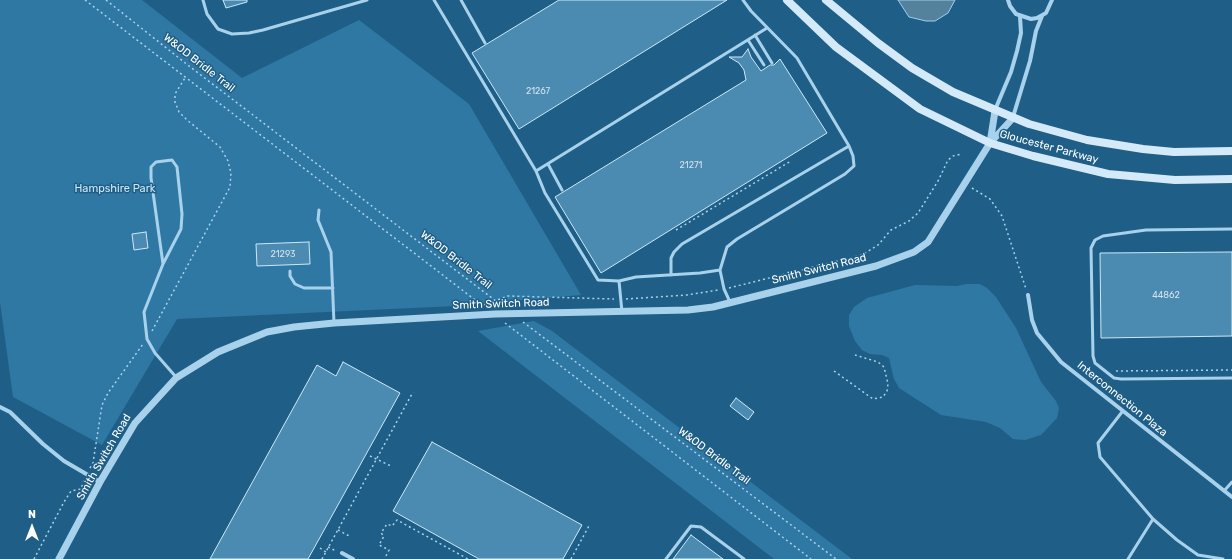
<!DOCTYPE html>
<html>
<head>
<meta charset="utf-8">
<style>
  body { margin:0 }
  #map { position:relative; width:1232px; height:559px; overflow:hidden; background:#1f5f87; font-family:Rubik,sans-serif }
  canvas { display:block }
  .north { position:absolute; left:12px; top:507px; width:40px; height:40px; -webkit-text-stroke:3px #1f5f87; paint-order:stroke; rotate:0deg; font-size:11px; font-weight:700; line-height:16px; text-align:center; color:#fff }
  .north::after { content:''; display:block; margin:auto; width:14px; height:18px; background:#fff; clip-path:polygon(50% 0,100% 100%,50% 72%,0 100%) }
</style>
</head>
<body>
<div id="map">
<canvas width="1232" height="559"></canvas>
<div class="north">N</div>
</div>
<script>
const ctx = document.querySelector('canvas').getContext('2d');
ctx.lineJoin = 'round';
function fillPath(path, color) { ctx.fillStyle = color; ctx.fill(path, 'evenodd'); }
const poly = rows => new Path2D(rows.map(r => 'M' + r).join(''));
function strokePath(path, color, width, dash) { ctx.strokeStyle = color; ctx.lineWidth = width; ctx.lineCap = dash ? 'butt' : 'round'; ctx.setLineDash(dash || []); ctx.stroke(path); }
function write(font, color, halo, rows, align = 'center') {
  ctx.font = font + ' Rubik,sans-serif'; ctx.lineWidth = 3; ctx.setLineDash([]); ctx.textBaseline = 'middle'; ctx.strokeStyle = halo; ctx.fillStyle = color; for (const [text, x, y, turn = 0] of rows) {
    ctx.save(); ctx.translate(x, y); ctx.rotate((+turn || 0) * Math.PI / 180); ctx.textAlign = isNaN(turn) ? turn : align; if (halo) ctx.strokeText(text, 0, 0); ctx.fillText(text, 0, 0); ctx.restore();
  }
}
const green = poly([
  [0,0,142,0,242,78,359,20,469,104,581,295,455,306,177,319,102,445,13,397,0,302],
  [967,284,980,284,987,288,996,297,1016,328,1041,382,1056,401,1059,408,1057,418,1041,435,1025,440,1013,439,1000,428,986,422,941,415,899,388,894,379,889,358,882,355,870,354,862,350,855,341,849,326,849,315,854,307,867,298,915,285,957,286],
  [534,321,552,331,852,559,774,559,478,331]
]);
const water = poly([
  [898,0,955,0,948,13,935,21,926,21,909,17,898,0]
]);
const building = poly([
  [223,0,247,0,247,2,226,8,223,0],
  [559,0,727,0,519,129,472,53,559,0],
  [748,49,751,57,761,71,770,65,774,65,780,59,827,133,601,273,555,197,746,80,744,70,739,63,729,57,742,57,748,49],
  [146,232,148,248,134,250,132,234,146,232],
  [309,242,310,264,257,266,256,244,309,242],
  [1232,252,1232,336,1101,338,1100,253,1232,252],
  [343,362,400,393,308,559,210,559,317,365,336,376,343,362],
  [736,398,754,412,748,420,730,406,736,398],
  [432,442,582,525,563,559,479,559,393,511,432,442],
  [691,535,723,559,673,559,691,535]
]);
const path = poly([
  [85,0,483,306],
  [106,0,189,66,501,305],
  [972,188,990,199,1002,216,1026,289],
  [676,230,791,161],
  [729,288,862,255,878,245,891,230,909,221,918,213,938,181,948,160,953,156,962,154],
  [626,299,687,295,718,290],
  [484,305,508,296,614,299],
  [523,322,836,559],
  [505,323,811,559],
  [152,331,230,187,231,173,228,161,220,147,187,120,179,112,175,102,175,94,185,78],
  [834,371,873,399,883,397,887,391,888,384,884,367,878,362,855,355],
  [1116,371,1232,370],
  [370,456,391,466],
  [90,468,93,463,102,405,108,393,143,344],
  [338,530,351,537],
  [328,547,336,551],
  [320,548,326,552],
  [386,556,389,550,379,545,384,536,381,533,387,524,392,526,397,520,468,559],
  [34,559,64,502,71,491,81,489,84,480],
  [322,559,413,392],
  [571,559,590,524]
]);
const service = poly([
  [203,0,207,14,218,29,232,34,249,33,263,30,367,0],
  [434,0,536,171,545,193,598,280,619,281,622,312],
  [461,0,485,43],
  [755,35,772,63],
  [748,40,764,65],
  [548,164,562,190],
  [536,171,767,28],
  [319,210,318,220,331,252,334,323],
  [1232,229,1146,230,1103,236,1095,240,1091,248,1093,356,1095,363,1114,378,1121,379,1232,378],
  [163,264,181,229,182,214,177,167,172,160,156,162,151,167,151,178,163,264,144,312,147,339,155,353,176,377],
  [290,271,290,276,295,284,304,288,333,288],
  [671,275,671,258,674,252,682,244,849,146],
  [619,281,636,277,700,273,720,270],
  [730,302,724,289,720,270,727,247,737,239,845,174,854,166,853,156,849,146,797,58,751,11,743,0],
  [1122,412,1098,443,1100,457,1153,519,1177,540,1198,555,1223,559],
  [1224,491,1232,482],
  [666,559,691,526,701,527,744,559],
  [1128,559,1153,519]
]);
const minor = poly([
  [1008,0,1010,6,1016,14,1031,19,1037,18,1046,13,1052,0],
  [995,110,1011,72,1017,51,1021,33,1020,17],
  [1013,117,1030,61,1036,31,1042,16],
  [1028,295,1032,320,1037,333,1061,362,1232,497],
  [0,407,10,412,43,444,64,461,100,482],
  [342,553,353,559]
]);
const tertiary = poly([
  [990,143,995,111],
  [59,559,100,482,135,423,176,378,218,352,267,332,294,327,334,323,495,314,688,310,713,307,876,266,914,252,928,242,990,143,1013,118]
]);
const secondary = poly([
  [787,0,836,47,920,109,990,143,1033,156,1108,174,1175,180,1232,179],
  [826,0,878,43,912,68,953,92,1029,124,1087,140,1143,149,1174,152,1232,151]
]);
const numberNames = [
  ["21267",538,91],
  ["21271",691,165],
  ["21293",283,254],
  ["44862",1166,295]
];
const streetNames = [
  ["W&OD Bridle Trail",199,63,38],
  ["Gloucester Parkway",1049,147,15],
  ["W&OD Bridle Trail",456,260,38],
  ["Smith Switch Road",819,269,-14],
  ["Smith Switch Road",501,304,-2],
  ["Interconnection Plaza",1122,399,39],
  ["W&OD Bridle Trail",714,456,37],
  ["Smith Switch Road",104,457,-60]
];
const parkNames = [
  ["Hampshire Park",115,189]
];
fillPath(green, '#2f78a4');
fillPath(water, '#54829d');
strokePath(water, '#9ccfec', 1);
fillPath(building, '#4b8bb2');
strokePath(building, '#cde8f8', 1);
strokePath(path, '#a8d2eb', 1.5, [2, 3]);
strokePath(service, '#a8d2eb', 3);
strokePath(minor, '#a8d2eb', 4);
strokePath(tertiary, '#a8d2eb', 7);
strokePath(secondary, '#d4eaf8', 8);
write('9px', '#d2e2ec', null, numberNames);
write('11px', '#fff', '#1f5f87', streetNames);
write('11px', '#cde8f8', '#1f5f87', parkNames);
</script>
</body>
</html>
